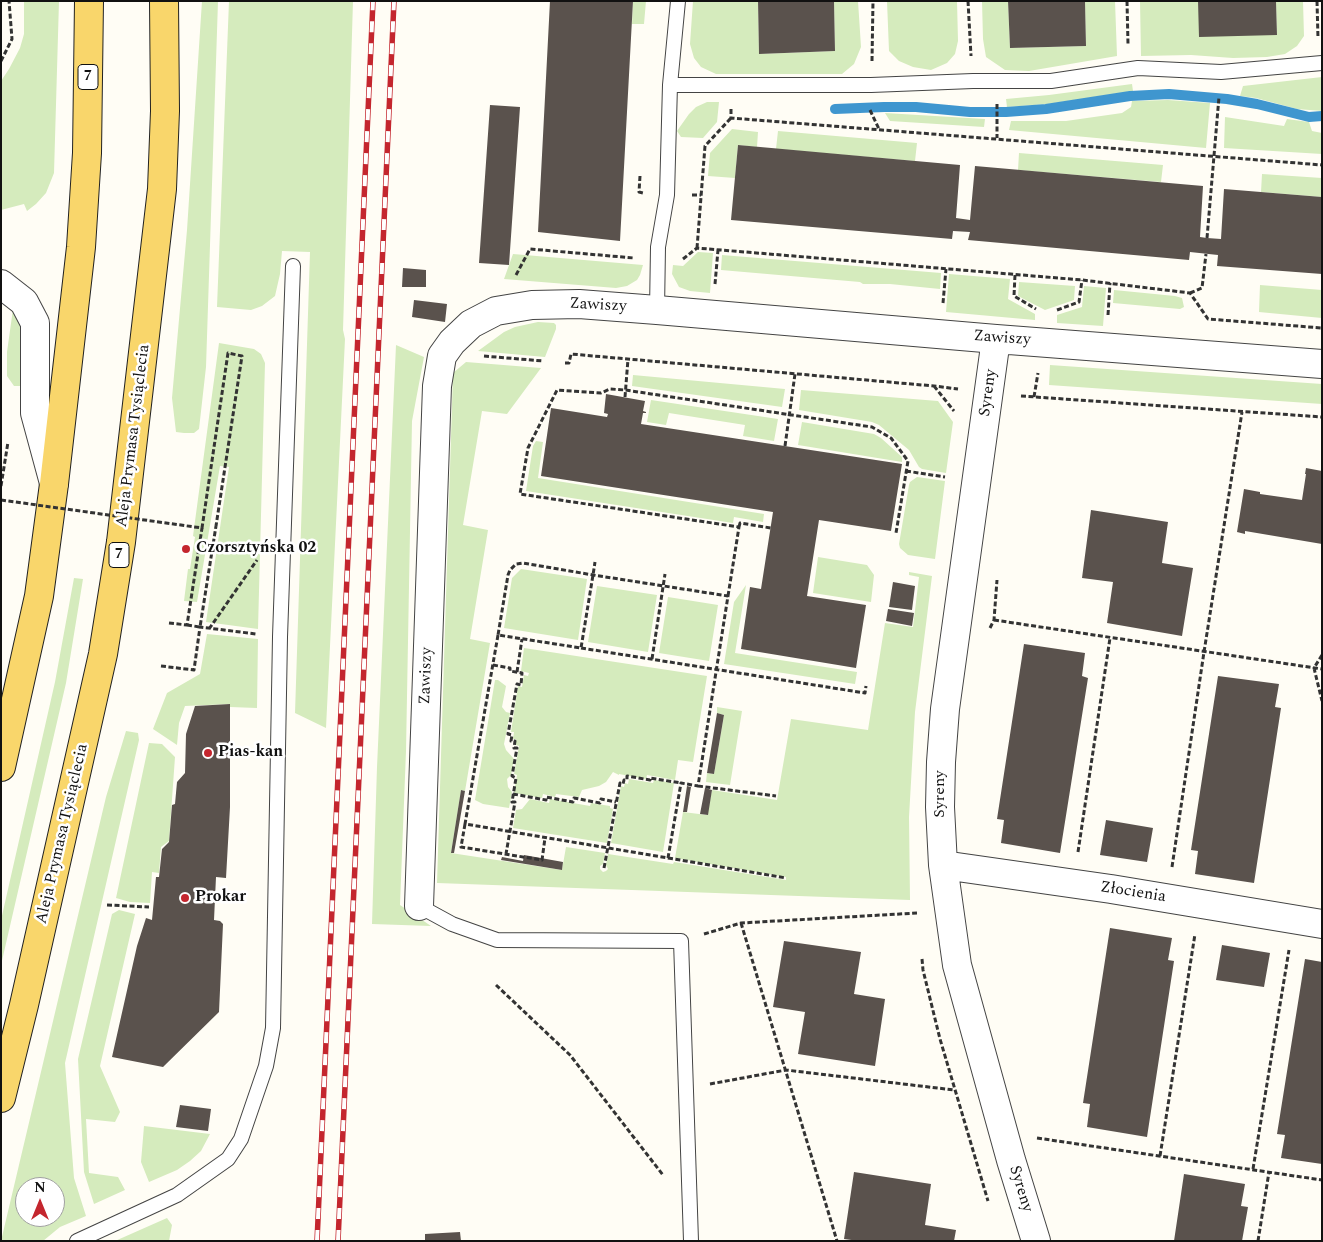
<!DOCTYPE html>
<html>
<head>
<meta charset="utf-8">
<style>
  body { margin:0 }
  #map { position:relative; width:1323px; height:1242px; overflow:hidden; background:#fffdf5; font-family:Spectral,serif }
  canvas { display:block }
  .frame { position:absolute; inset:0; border:2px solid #111; pointer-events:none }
  .north { position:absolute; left:15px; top:1177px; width:50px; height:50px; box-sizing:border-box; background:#fff; border:1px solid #a0a0a0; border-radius:50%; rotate:0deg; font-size:14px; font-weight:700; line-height:20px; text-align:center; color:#111 }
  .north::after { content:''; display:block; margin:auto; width:18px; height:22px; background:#c4262e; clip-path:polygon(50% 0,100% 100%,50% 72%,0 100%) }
</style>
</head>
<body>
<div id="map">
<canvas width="1323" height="1242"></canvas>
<div class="frame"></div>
<div class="north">N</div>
</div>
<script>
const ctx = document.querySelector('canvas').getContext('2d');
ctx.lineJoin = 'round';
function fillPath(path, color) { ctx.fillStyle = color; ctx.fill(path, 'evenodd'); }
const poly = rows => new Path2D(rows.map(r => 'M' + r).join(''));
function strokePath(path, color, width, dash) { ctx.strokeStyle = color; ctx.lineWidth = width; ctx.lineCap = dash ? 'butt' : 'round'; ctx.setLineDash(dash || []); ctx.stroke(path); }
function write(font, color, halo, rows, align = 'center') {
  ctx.font = font + ' Spectral,serif'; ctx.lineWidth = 5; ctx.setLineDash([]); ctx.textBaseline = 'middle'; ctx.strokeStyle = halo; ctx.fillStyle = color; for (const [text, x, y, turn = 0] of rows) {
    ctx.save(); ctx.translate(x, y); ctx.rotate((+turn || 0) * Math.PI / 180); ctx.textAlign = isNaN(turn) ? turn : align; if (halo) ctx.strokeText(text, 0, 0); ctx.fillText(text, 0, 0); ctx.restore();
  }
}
const green = poly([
  [24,1,59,1,54,173,46,193,36,204,27,211,24,204,1,210,1,81,9,69,20,48,24,34],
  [202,1,218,1,206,367,199,429,194,433,184,433,176,432,172,398,187,230],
  [229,1,353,1,343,330,345,339,326,728,295,713,310,252,282,251,280,274,275,296,262,306,251,310,217,307],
  [633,1,646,1,644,24,632,24],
  [693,1,758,1,759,54,835,51,834,1,858,1,861,47,854,64,842,74,716,74,701,67,694,58,690,44],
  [887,1,957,1,958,41,955,54,947,63,931,70,913,67,899,61,889,51],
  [982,1,1008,1,1010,48,1086,46,1085,1,1115,1,1117,56,1029,71,1005,70,986,57,983,39],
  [1140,1,1198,1,1277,35,1276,1,1303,1,1304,36,1297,46,1285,54,1267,57,1233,58,1191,55,1141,56],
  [1322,77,1322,111,1297,109,1256,98,1240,96,1243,86],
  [1132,84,1133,91,1048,104,1007,107,1006,99,1049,95],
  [1168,100,1210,103,1206,148,1009,130,1011,121,1066,121,1122,113,1131,107,1132,101],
  [707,102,719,102,717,122,703,138,681,137,677,131,689,114,696,107],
  [885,113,985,119,984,127,890,121],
  [1225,117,1284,126,1287,119,1309,122,1312,131,1322,133,1322,154,1224,148],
  [732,129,758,132,757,147,738,145,735,178,708,176,710,153],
  [778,131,917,143,915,161,776,149],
  [1019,153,1163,165,1161,182,1018,170],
  [1262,174,1322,178,1322,197,1261,192],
  [698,252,713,253,710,293,690,291,679,287,672,274,673,265,683,266],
  [513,254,643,265,640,275,637,280,627,286,616,288,504,279],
  [722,255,941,273,940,289,890,284,863,284,860,282,721,270],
  [949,274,1010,279,1008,299,1035,314,1035,320,946,312],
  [1019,282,1075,286,1074,300,1045,310,1018,296],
  [1260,285,1322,290,1322,318,1259,312],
  [1084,286,1106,288,1103,326,1057,323,1057,315,1082,307],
  [1114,290,1175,296,1182,298,1184,307,1180,309,1113,303],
  [13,309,24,332,22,386,14,386,7,376,7,352],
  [538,322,554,323,556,325,556,329,545,357,478,351,504,332,515,327],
  [219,343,254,349,261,354,265,363,258,629,206,622,229,467,220,466,197,602,184,601,188,569,190,569,195,537,193,536],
  [396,345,424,357,412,421,406,751,400,905,431,926,372,924,377,767],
  [466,362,541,368,507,414,482,411,463,525,488,530,470,639,490,643,465,791,461,790,451,853,562,870,566,847,605,853,603,864,600,866,600,869,603,872,606,871,608,869,606,865,608,854,673,864,674,862,786,880,786,877,675,858,683,812,707,815,712,790,777,800,791,719,868,730,885,623,913,627,919,577,909,575,909,572,932,576,915,712,909,817,910,900,437,883,453,373],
  [1050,365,1322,384,1322,404,1049,385],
  [633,375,785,389,782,407,632,386],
  [801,390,938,401,953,422,946,473,922,469,919,467,909,450,879,425,872,422,799,410],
  [651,400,778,419,774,441,743,436,745,425,669,413,666,425,647,422],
  [802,422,874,434,881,438,902,457,902,462,798,445],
  [536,441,543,442,538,478,764,514,763,522,734,517,733,523,526,491,533,446],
  [917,477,945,481,935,559,908,555,900,548,899,544,909,485,910,482],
  [818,557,867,565,874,575,871,602,813,593],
  [521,569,587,579,578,640,504,628,512,578],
  [74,578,83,579,66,683,1,965,1,920,55,682],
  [746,585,735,653,857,672,855,684,724,664,734,602],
  [597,586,657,595,648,652,588,642],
  [668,597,718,605,709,661,659,653],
  [207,634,258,639,257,708,230,707,230,704,185,706,179,723,177,745,153,729,167,693,200,674],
  [524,648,707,676,693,762,678,760,675,780,647,775,646,779,619,774,619,775,613,772,606,782,599,786,582,790,579,797,556,794,555,797,543,794,542,798,514,793,517,775,514,774,519,746,516,745,516,739,513,739,514,732,511,732,518,686,522,687,524,675,528,676,529,673,521,671],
  [495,680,498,680,506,686,502,707,506,712,510,713,504,744,506,750,514,759,511,775,507,779,508,787,512,792,509,808,483,804,475,800],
  [717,707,742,711,730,785,706,782,707,773,714,774,724,715,717,713],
  [126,731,138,733,139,740,65,1063,74,1178,86,1216,60,1227,43,1241,1,1241,106,797],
  [25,1187,55,1187,55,1217,25,1217],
  [149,743,162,744,175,757,169,841,161,847,159,873,152,872,150,903,130,902,116,898],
  [629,779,653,783,654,780,674,783,663,852,611,843,621,786,624,787,625,783,628,784],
  [530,799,549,803,550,799,590,806,591,803,610,806,610,808,613,809,607,843,513,828,516,810,522,809],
  [119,910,135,914,100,1066,120,1112,115,1122,86,1119,89,1173,118,1177,125,1190,94,1204,84,1172,78,1059,112,914],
  [144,1126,210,1134,201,1151,190,1161,177,1170,149,1182,141,1162],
  [167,1218,172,1225,169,1241,115,1241]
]);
const stream = poly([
  [835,109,884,107,916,107,970,112,1006,112,1046,109,1130,96,1169,94,1227,99,1257,104,1309,117,1322,116]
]);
const building = poly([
  [550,1,633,1,620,241,538,232],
  [758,1,834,1,835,51,759,54],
  [1008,1,1085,1,1086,46,1010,48],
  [1198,1,1276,1,1277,35,1199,37],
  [490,105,520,107,509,265,479,263],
  [738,145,960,165,956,218,970,220,975,166,1203,186,1200,237,1207,238,1221,239,1224,189,1322,197,1322,274,1217,266,1218,255,1190,252,1189,260,968,240,970,232,953,231,952,239,731,220],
  [403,268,426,270,426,287,402,287],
  [414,300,447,304,445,322,412,317],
  [606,394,645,401,643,411,646,412,646,413,643,413,641,424,902,464,891,531,819,520,807,596,866,605,856,668,741,649,750,587,761,589,773,512,541,476,551,408,607,417,608,414,604,413],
  [1306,468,1322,471,1322,544,1245,531,1245,534,1237,532,1244,489,1260,492,1260,494,1302,500,1306,474,1305,474],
  [1091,510,1168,522,1162,563,1193,568,1182,636,1107,623,1113,582,1082,578],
  [893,582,915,586,912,610,889,607],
  [888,609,914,613,912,626,886,621],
  [1024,644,1085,653,1082,676,1088,678,1060,853,1001,843,1004,820,997,819],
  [1218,676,1279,684,1275,707,1281,708,1254,883,1195,874,1198,851,1191,850],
  [230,704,230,807,226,878,216,877,214,920,220,921,223,924,219,1012,163,1067,112,1057,137,946,146,918,152,920,156,877,159,877,162,849,169,842,172,805,175,804,177,782,185,773,186,734,195,706],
  [717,713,724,715,714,774,707,773],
  [687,786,691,787,687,812,683,812],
  [705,788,712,790,708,815,700,814],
  [461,790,465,791,454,853,451,853],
  [1106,820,1153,828,1147,862,1100,855],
  [524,855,563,862,562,870,501,860,502,857,523,861],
  [1110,928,1172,938,1168,960,1174,961,1147,1137,1087,1127,1090,1104,1083,1103],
  [784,941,861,952,854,994,885,999,875,1066,798,1054,805,1012,773,1007],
  [1222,945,1270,953,1264,987,1216,980],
  [1305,959,1322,962,1322,1164,1281,1158,1285,1135,1277,1134],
  [180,1105,211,1109,208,1131,176,1127],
  [854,1172,931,1184,925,1225,956,1230,954,1241,859,1241,844,1239],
  [1184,1174,1245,1184,1241,1206,1248,1207,1242,1241,1174,1241],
  [460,1232,461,1241,425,1241,425,1234]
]);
const path = poly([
  [968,1,971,56],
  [1127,1,1128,44],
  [1317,1,1318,38],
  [1,61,12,39,9,1],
  [872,61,873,1],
  [997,104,997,138],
  [731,109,731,118,1322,165],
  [870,110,879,129],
  [640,176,639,192,643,193],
  [692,195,701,195],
  [1207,238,1219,97],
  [697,248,705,146,731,118],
  [683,259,697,248,1082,280,1190,293,1208,319,1322,328],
  [516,275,530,249,634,258],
  [1015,275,1014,296,1036,309],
  [715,284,718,250],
  [1190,293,1202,288,1206,254],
  [943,303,946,269],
  [1057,310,1079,302,1082,280],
  [1108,315,1110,283],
  [484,356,543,361],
  [565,363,569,363,571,354,934,386,958,389],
  [934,386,954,411],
  [1021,396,1322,417],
  [625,397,628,359],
  [1034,397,1038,373],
  [785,446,795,374],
  [906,471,945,477],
  [1,486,8,442],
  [739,527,740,523,771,528],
  [728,596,739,527,520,494,528,448,557,390,601,393,610,389,625,390,872,427,891,438,908,461,896,533],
  [994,620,1322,669],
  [169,623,187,625,202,528],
  [187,625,200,627,216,526],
  [990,628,994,620,997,580],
  [209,629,257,560],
  [498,635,465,824,668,858,681,783,698,786,728,596,664,586,593,575,523,563,516,564,510,570,508,575,498,635,581,648,593,575,595,562],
  [581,648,865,693,866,686],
  [1322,655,1314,668,1322,701],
  [652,659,665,574],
  [493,665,510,668,510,671,522,673,521,685,517,684,508,734,512,735,511,741,515,741,514,748,517,748,512,776,516,778,512,802,515,802,506,854],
  [161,666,194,670,200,627,256,634],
  [517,672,522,639],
  [698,786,776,796],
  [513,794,546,800,546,797,573,802,574,798,600,803,601,799,616,802],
  [465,824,461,847,542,860,545,838],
  [1078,852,1110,638],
  [668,858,786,878],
  [1172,867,1204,652,1242,412],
  [604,868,620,783,623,784,624,780,627,780,627,776,650,780,650,778,681,783],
  [107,905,149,907],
  [741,923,837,1241],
  [704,934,741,923,917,913],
  [922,959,923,970,940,1039,988,1201],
  [496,985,570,1055,663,1175],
  [710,1084,786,1070,954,1090],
  [1037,1138,1322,1180],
  [1160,1156,1195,934],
  [1253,1169,1289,950],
  [1258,1241,1269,1172]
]);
const service = poly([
  [670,85,871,85,973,81,1051,81,1138,68,1221,72,1322,63],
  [657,310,658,247,667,195,670,85,678,1],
  [419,906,452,924,497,940,681,941,691,1241],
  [77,1241,177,1195,228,1159,241,1139,266,1066,273,1028,280,637,293,266]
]);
const minor = poly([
  [1,284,24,302,35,323,35,413,54,483],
  [996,339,945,709,941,762,940,807,943,865,957,965,1011,1160,1036,1241],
  [943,865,1111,889,1322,924],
  [419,906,437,386,442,356,452,342,471,324,496,311,532,305,579,304,657,310,996,339,1322,364]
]);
const primary = poly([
  [1,767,39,596,54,484,81,247,87,153,89,1],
  [1,1098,24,1005,103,654,121,542,162,189,165,111,164,1]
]);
const rail = poly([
  [317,1241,373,1],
  [338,1241,394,1]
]);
const pathBridge = poly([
  [1,500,202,528,228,353,242,356,216,526]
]);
const markers = [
  [186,549,5,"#c4262e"],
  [208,753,5,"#c4262e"],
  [185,898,5,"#c4262e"]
];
const shields = [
  [88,77,20],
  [119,555,20]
];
const shieldNames = [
  ["7",88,77],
  ["7",119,555]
];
const streetNames = [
  ["Zawiszy",598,306,3],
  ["Zawiszy",1002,339,4],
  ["Syreny",989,393,-82],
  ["Aleja Prymasa Tysiąclecia",134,436,-83],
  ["Zawiszy",427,676,-88],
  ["Syreny",941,794,-90],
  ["Aleja Prymasa Tysiąclecia",63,834,-77],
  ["Złocienia",1133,893,9],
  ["Syreny",1020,1189,73]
];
const poiNames = [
  ["Czorsztyńska 02",196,549],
  ["Pias-kan",218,753],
  ["Prokar",195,898]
];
fillPath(green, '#d5ebbd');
strokePath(stream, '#3f96cf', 10);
fillPath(building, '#5a524d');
strokePath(service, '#444', 16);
strokePath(minor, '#444', 30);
strokePath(primary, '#222', 30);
strokePath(path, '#333', 3, [5, 2.5]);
strokePath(service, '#fff', 14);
strokePath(minor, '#fff', 28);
strokePath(primary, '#f9d66b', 28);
strokePath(rail, '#c4262e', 5.5);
strokePath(rail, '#fff', 4, [11]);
strokePath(pathBridge, '#333', 3, [5, 2.5]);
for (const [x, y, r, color] of markers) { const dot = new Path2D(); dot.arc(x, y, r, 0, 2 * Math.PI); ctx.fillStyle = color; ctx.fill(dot); strokePath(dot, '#fff', 2); }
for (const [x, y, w] of shields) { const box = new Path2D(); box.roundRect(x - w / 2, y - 12.5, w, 25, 4); ctx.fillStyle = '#fff'; ctx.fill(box); strokePath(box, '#111', 1); }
write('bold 15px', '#111', null, shieldNames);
write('16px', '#111', '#fff', streetNames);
write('bold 16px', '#111', '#fff', poiNames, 'left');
</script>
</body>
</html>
